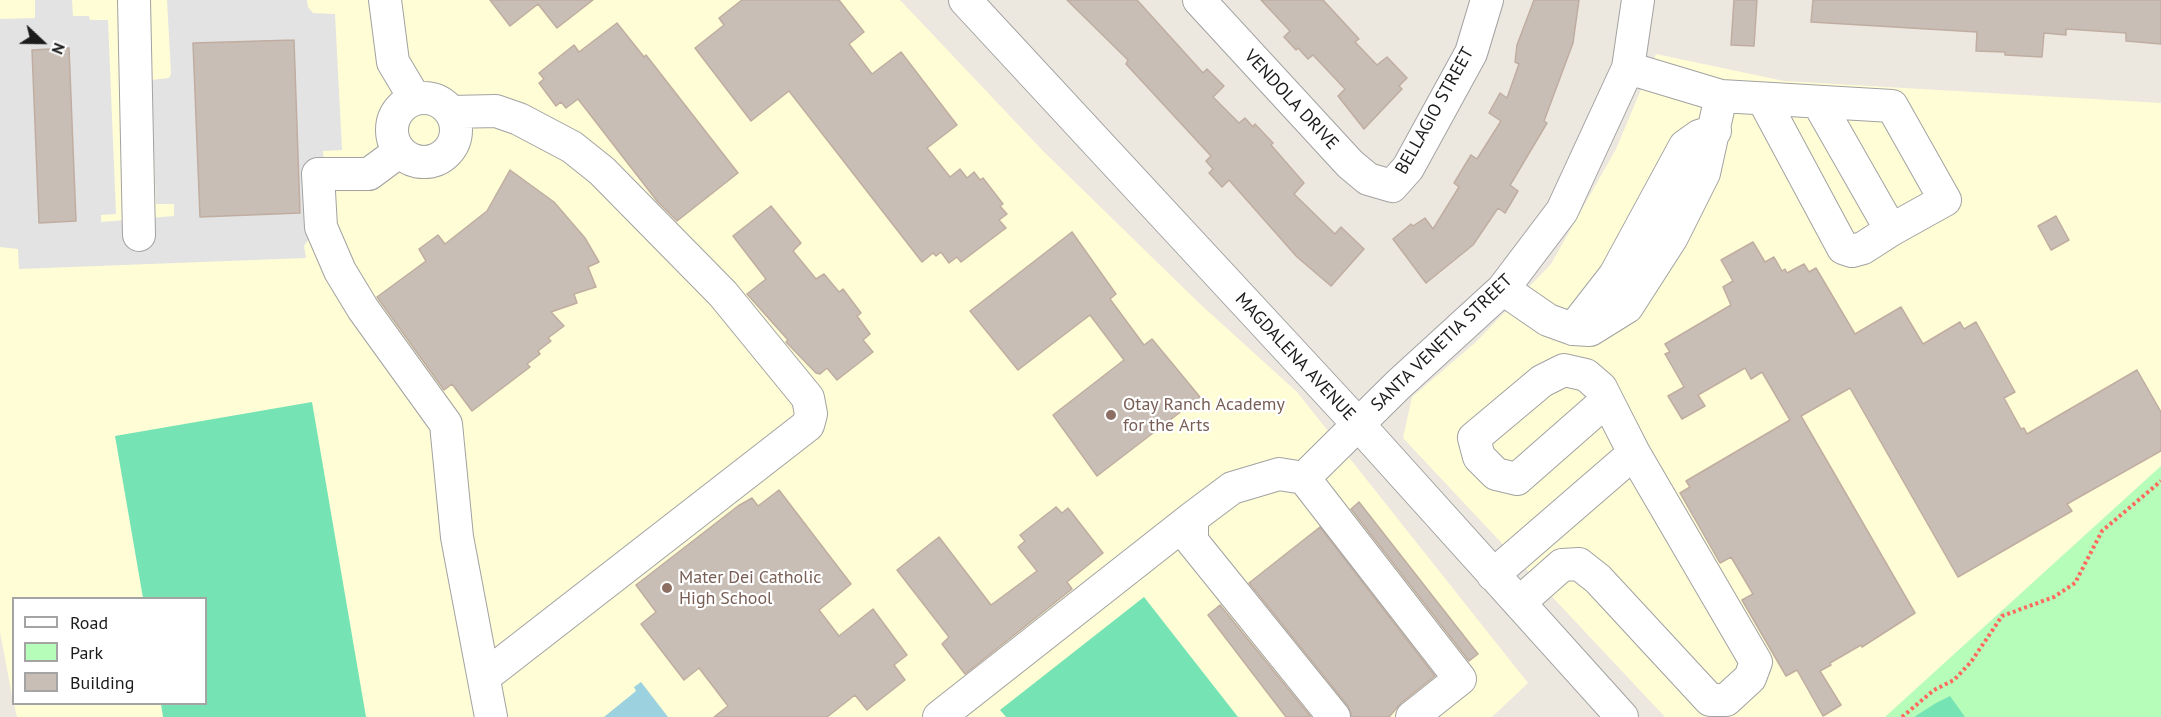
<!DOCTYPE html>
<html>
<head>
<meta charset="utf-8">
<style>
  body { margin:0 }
  #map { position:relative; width:2161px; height:717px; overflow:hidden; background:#ede8df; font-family:"PT Sans",sans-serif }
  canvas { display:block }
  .legend { position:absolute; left:12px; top:597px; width:195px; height:108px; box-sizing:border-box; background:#fff; border:2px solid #a4a4a4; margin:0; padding:8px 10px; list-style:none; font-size:18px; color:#1b1b1b }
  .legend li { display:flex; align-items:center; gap:12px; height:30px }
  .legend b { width:30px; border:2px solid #a4a4a4 }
  .north { position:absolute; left:12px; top:12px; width:60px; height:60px; -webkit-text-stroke:4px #fff; paint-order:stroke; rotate:112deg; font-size:16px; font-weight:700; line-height:24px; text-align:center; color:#1b1b1b }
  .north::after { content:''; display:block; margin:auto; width:21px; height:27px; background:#1b1b1b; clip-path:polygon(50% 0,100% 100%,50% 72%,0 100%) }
</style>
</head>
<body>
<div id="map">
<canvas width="2161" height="717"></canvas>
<ul class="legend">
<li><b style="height:8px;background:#fff"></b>Road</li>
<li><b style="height:16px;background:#b7fdba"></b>Park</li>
<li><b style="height:16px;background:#c9beb5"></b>Building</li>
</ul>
<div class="north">N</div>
</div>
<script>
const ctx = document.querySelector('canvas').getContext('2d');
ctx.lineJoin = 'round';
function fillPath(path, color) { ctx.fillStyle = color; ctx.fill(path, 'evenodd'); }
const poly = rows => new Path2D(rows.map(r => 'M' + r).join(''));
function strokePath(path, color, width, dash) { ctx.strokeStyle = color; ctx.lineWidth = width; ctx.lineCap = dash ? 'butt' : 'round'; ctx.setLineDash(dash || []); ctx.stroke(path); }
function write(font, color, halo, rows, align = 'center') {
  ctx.font = font + ' "PT Sans",sans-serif'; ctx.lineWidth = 4.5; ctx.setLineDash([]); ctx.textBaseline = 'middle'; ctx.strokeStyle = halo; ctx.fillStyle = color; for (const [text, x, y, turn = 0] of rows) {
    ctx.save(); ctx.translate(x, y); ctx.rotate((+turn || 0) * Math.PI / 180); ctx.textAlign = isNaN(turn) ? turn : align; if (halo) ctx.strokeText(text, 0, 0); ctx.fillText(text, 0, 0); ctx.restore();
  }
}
const education = poly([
  [0,0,900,0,1043,151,1200,304,1297,392,1528,683,1492,717,17,717,14,704,206,704,206,598,14,598,13,701,0,632],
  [1656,54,1784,81,2161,103,2161,466,1885,717,1665,717,1403,438,1412,397,1476,342,1551,264,1616,149]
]);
const park = poly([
  [2161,466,2161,717,1885,717]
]);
const pitch = poly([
  [312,402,366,717,163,717,161,704,206,704,206,598,143,598,115,436],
  [1144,597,1238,717,1006,717,1000,710],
  [1950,696,1965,717,1914,717,1936,703]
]);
const parking = poly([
  [35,0,72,0,73,16,89,16,90,20,108,20,116,214,101,215,101,222,174,216,174,204,156,204,151,80,169,78,171,74,167,0,307,0,308,7,313,13,335,14,342,150,323,151,326,199,317,227,304,246,306,258,19,269,18,249,0,247,0,19,35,18]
]);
const water = poly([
  [641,682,668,717,604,717,636,691,634,687]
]);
const building = poly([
  [490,0,593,0,557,28,538,4,510,26,490,0],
  [742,0,839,0,864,32,849,44,872,74,901,52,957,125,927,148,950,177,960,169,967,178,974,172,980,180,983,178,1003,204,1000,206,1007,214,999,220,1006,228,961,262,957,257,949,263,941,252,936,256,933,253,922,262,789,91,751,121,695,48,724,25,719,18,742,0],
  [1067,0,1137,0,1203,73,1207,69,1224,86,1213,97,1239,123,1245,118,1253,127,1255,124,1273,143,1271,145,1304,183,1294,194,1335,234,1341,227,1364,249,1331,286,1297,257,1229,180,1222,187,1209,173,1213,169,1206,161,1211,156,1126,64,1128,60,1067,0],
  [1261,0,1323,0,1359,39,1355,42,1377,65,1387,57,1407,78,1399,86,1402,89,1364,129,1338,96,1345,89,1313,55,1308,59,1298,48,1296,50,1284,37,1290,31,1261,0],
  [1534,0,1579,0,1573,43,1544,121,1547,123,1512,182,1510,185,1518,191,1505,213,1498,208,1473,245,1426,283,1393,239,1411,224,1413,226,1425,218,1433,229,1459,187,1454,183,1471,155,1477,159,1501,121,1489,113,1500,93,1507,98,1519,64,1515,62,1517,45,1534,0],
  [1734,0,1757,0,1754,46,1731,45,1734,0],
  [1813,0,2161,0,2161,44,2126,41,2126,33,2066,29,2066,35,2044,33,2042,57,2005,55,2005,52,1976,51,1977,32,1811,22,1813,0],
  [617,23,644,57,646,55,738,173,677,221,657,201,578,99,566,108,561,102,556,106,539,83,544,79,539,73,574,45,579,52,617,23],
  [294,40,300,213,200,217,193,43,294,40],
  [69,48,76,221,39,223,32,50,69,48],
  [510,170,554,202,585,238,599,262,588,267,596,287,574,294,577,303,551,312,564,326,548,338,551,341,538,351,540,354,527,364,530,367,472,411,452,384,444,390,377,297,426,261,419,249,438,235,445,244,487,211,510,170],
  [771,206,801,243,793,251,816,279,824,274,839,292,843,289,861,313,857,316,870,334,863,340,873,352,837,380,827,368,820,374,816,373,786,342,788,340,747,294,766,279,733,236,771,206],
  [2056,216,2069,240,2051,250,2038,226,2056,216],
  [1072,232,1116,294,1110,299,1144,345,1152,339,1200,397,1097,476,1053,415,1124,360,1090,315,1018,370,970,311,1072,232],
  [1753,242,1765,262,1774,257,1782,271,1785,269,1787,273,1804,264,1809,272,1816,268,1855,334,1901,307,1923,344,1960,322,1964,329,1976,322,2015,392,2004,398,2021,429,2024,428,2027,434,2137,370,2161,412,2161,451,2067,504,2072,511,1958,577,1850,388,1801,416,1915,613,1862,647,1861,645,1830,663,1831,665,1820,671,1841,705,1823,716,1797,670,1786,676,1742,600,1753,594,1731,557,1720,563,1680,493,1690,487,1686,481,1790,420,1762,372,1751,379,1745,368,1698,395,1705,406,1682,419,1668,396,1684,387,1665,354,1670,352,1665,344,1731,305,1723,287,1733,281,1721,260,1753,242],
  [779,490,851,584,819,610,839,636,873,609,907,655,894,665,905,680,867,710,855,695,827,717,714,717,728,706,699,668,684,680,641,624,656,612,636,585,738,506,752,498,758,506,779,490],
  [1359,502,1478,654,1469,661,1351,509,1359,502],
  [1056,507,1062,513,1068,508,1103,553,1067,582,1072,589,965,674,942,644,949,637,897,570,939,537,991,605,1037,571,1018,547,1025,541,1020,535,1056,507],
  [1320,527,1435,676,1401,703,1389,717,1352,717,1348,706,1249,583,1320,527],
  [1220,605,1311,717,1286,717,1208,615,1220,605]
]);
const path = poly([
  [1902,717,1934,690,1954,680,1971,662,2002,616,2054,597,2075,583,2102,531,2161,481]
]);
const minor = poly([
  [134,0,139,235],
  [385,0,393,62,415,99],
  [965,0,1358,424,1622,717],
  [1199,0,1350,164,1368,179,1392,186,1408,168,1471,53,1487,0],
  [1628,68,1721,96,1892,106,1945,200,1891,230,1818,102],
  '392 130a32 32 0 1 1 64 0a32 32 0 1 1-64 0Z',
  [1763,99,1843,248,1852,251,1863,248,1891,230],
  [451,112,496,111,519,119,572,147,602,171,723,294,808,398,811,414,808,425,484,677],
  [400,151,369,174,318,174,321,227,340,271,363,309,446,424,457,537,491,717],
  [1503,289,1548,320,1573,329,1590,330,1627,307,1672,237,1704,173,1721,96],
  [1573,329,1615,275,1685,146,1699,136,1715,131],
  [1607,400,1517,479,1496,474,1479,457,1474,438,1542,381,1564,370,1586,375,1601,388,1607,400,1634,453],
  [1304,478,1398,385,1503,289,1562,211,1628,68,1638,0],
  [1493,575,1634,453,1756,662,1750,678,1726,700,1710,700,1598,579,1579,564,1562,565,1519,603],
  [939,717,1192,518],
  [1334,717,1192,541,1192,518,1232,488,1279,474,1304,478,1460,679,1412,717]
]);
const markers = [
  [1111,415,6,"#8d6e63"],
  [667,588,6,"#8d6e63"]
];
const streetNames = [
  ["VENDOLA DRIVE",1291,100,47],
  ["BELLAGIO STREET",1435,111,-61],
  ["SANTA VENETIA STREET",1442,343,-44],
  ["MAGDALENA AVENUE",1295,357,47]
];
const educationNames = [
  ["Otay Ranch Academy",1123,405],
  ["for the Arts",1123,426],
  ["Mater Dei Catholic",679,578],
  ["High School",679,599]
];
fillPath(education, '#fffdd6');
fillPath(park, '#b7fdba');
fillPath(pitch, '#76e3b5');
fillPath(parking, '#e3e3e3');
fillPath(water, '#9cd2df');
fillPath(building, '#c9beb5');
strokePath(building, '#c0ada1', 1.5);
strokePath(minor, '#a2a2a2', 34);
strokePath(path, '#ff695e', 4, [3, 3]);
strokePath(minor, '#fff', 32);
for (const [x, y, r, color] of markers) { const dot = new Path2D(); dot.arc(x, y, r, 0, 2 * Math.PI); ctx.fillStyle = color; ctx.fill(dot); strokePath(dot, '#fff', 2); }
write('18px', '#1b1b1b', '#fff', streetNames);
write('18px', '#785e54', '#fff', educationNames, 'left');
</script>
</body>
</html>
